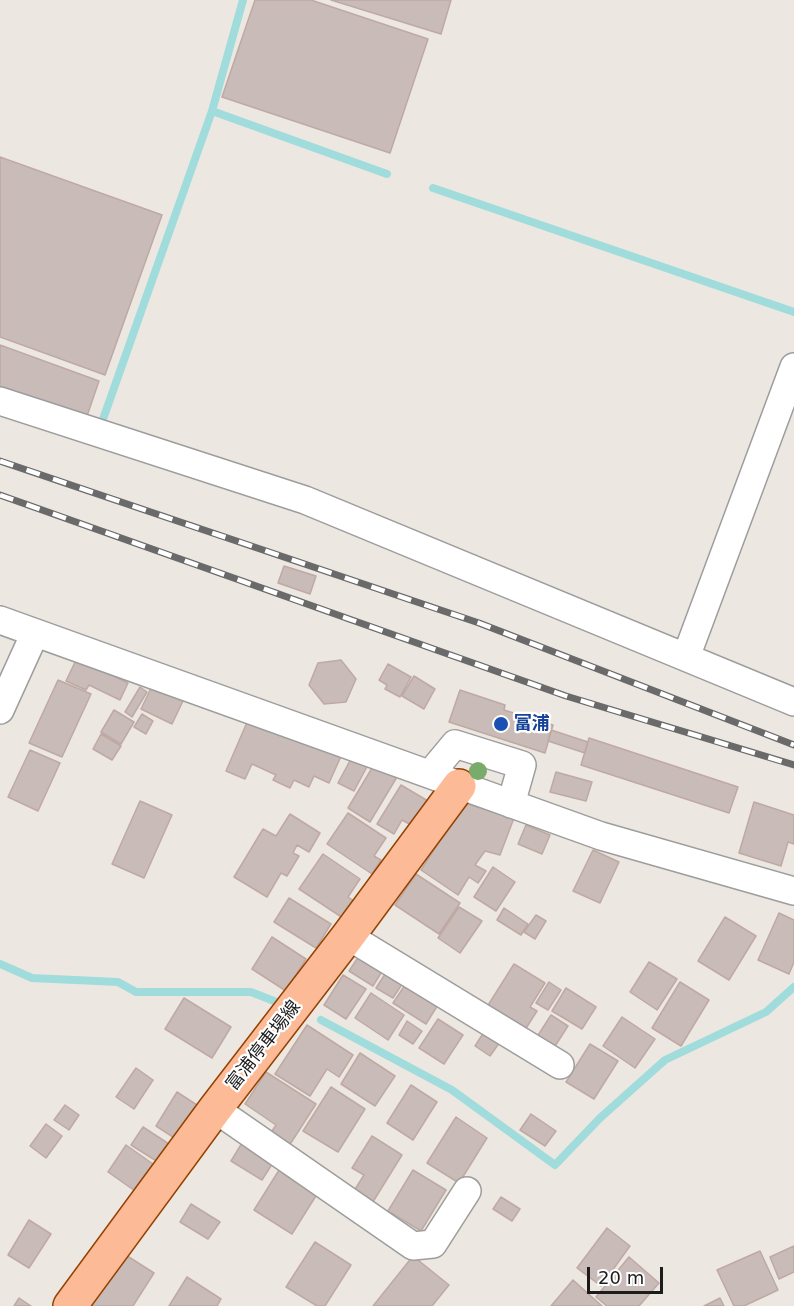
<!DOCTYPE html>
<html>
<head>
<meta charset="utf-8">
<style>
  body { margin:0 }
  #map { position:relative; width:794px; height:1306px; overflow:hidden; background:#ede7e1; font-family:"DejaVu Sans",sans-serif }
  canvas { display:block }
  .scale { position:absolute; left:587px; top:1267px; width:76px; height:27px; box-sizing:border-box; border:3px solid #1c1c1c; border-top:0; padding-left:8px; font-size:18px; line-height:21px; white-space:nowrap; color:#1c1c1c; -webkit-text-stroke:4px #fff; paint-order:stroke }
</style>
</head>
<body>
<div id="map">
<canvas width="794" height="1306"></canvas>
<div class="scale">20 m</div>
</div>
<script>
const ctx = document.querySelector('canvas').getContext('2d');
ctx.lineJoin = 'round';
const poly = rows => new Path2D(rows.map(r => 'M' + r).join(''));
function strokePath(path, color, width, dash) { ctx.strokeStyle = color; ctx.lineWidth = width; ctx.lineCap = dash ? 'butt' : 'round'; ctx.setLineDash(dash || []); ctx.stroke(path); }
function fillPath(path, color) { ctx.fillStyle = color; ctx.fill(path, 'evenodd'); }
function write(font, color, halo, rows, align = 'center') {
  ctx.font = font + ' "DejaVu Sans","Noto Sans JP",sans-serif'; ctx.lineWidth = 4.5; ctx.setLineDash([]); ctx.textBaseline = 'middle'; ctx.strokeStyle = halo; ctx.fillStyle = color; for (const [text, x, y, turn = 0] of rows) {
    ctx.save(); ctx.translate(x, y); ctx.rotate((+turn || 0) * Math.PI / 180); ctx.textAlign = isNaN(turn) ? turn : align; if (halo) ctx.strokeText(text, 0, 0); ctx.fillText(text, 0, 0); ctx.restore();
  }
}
const stream = poly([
  [212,111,387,174],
  [433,188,794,312],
  [102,422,212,111,243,0],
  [0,964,32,978,118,982,136,992,251,992,279,1003],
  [321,1020,452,1090,555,1165,600,1118,665,1060,766,1012,794,987]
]);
const building = poly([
  [255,0,311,0,428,39,390,153,222,97,255,0],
  [331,0,451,0,441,34,331,0],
  [0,157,162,215,105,375,0,337,0,157],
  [0,345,99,381,86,419,0,388,0,345],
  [284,566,316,576,310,594,278,583,284,566],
  [77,658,128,683,120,700,89,685,86,690,66,681,77,658],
  [341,660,356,679,346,702,324,704,309,685,318,663,341,660],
  [388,664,411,677,400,697,385,689,387,685,379,680,388,664],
  [414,676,435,689,424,709,402,696,414,676],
  [58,680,91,694,62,757,29,743,58,680],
  [152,686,183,701,172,724,141,709,152,686],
  [140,687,147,692,132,717,125,712,140,687],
  [460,690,505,705,504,710,553,725,545,753,449,722,460,690],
  [114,710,134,722,121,744,101,732,114,710],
  [251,713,342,754,329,783,314,776,309,787,294,780,290,788,273,780,276,775,252,764,245,779,226,771,251,713],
  [142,714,153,721,146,734,134,727,142,714],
  [551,730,588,742,585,753,548,741,551,730],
  [101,734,121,746,112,760,93,749,101,734],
  [589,738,738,787,729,813,581,765,589,738],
  [30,750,60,763,38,811,8,797,30,750],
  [353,755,369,763,354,791,338,783,353,755],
  [375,763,397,777,370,822,348,808,375,763],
  [556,772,592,782,586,801,550,792,556,772],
  [401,785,428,801,413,826,402,820,394,834,377,824,401,785],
  [140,801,172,815,144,878,112,864,140,801],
  [754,802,794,815,794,844,788,842,781,866,739,853,754,802],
  [464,803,514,818,500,855,485,851,475,865,486,871,478,883,469,877,458,895,421,870,464,803],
  [348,813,386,838,374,856,381,860,372,874,327,844,348,813],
  [290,814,320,833,309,852,297,845,293,853,299,856,287,876,281,873,267,897,234,877,263,829,276,836,290,814],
  [526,825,550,835,542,854,518,844,526,825],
  [593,850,619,862,600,903,573,891,593,850],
  [323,854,360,879,348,897,357,903,346,920,299,889,323,854],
  [493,867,515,882,496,911,474,897,493,867],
  [416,874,460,903,439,934,395,905,416,874],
  [289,898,331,924,316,948,274,922,289,898],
  [459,907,482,921,460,953,438,938,459,907],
  [504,908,528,924,521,935,497,920,504,908],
  [779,913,794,920,794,962,789,974,758,960,779,913],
  [536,915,546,921,535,939,524,932,536,915],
  [725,917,756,936,729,980,698,961,725,917],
  [272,937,306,959,286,991,252,969,272,937],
  [363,950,386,965,373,986,349,971,363,950],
  [649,962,677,979,657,1010,630,992,649,962],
  [514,964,545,983,530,1007,537,1011,523,1033,485,1010,514,964],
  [389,968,406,978,393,998,376,988,389,968],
  [343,975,366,989,346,1019,324,1005,343,975],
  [409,979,441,1000,426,1024,393,1003,409,979],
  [549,982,561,990,548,1010,536,1003,549,982],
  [680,982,709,1000,681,1046,652,1028,680,982],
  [566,988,596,1007,582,1029,552,1011,566,988],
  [371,993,404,1015,388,1040,355,1018,371,993],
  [184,998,231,1027,212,1058,165,1029,184,998],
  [551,1015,568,1026,550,1054,533,1043,551,1015],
  [622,1017,655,1039,635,1068,603,1046,622,1017],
  [438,1019,463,1035,444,1064,419,1048,438,1019],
  [407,1021,422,1031,413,1044,399,1035,407,1021],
  [307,1025,353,1055,339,1077,327,1069,310,1096,275,1074,307,1025],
  [484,1032,500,1042,490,1056,475,1046,484,1032],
  [590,1044,618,1061,594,1099,566,1082,590,1044],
  [360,1053,395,1076,375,1106,341,1084,360,1053],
  [136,1068,153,1080,134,1109,116,1097,136,1068],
  [266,1072,316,1104,287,1149,268,1137,276,1125,245,1104,266,1072],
  [411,1085,437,1102,413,1140,387,1123,411,1085],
  [331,1087,365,1109,338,1152,303,1131,331,1087],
  [177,1092,197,1105,176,1139,156,1126,177,1092],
  [65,1105,79,1115,69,1130,54,1120,65,1105],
  [531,1114,556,1131,545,1146,520,1130,531,1114],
  [456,1117,487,1138,459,1183,427,1163,456,1117],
  [46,1124,62,1136,46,1158,30,1146,46,1124],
  [143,1127,169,1144,158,1162,131,1145,143,1127],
  [372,1136,402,1155,371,1205,352,1194,364,1175,352,1168,372,1136],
  [245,1138,276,1158,262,1180,231,1161,245,1138],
  [126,1145,153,1164,135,1191,108,1172,126,1145],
  [281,1167,319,1191,292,1234,254,1210,281,1167],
  [413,1170,446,1190,421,1231,388,1211,413,1170],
  [501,1197,520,1209,512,1221,493,1209,501,1197],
  [191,1204,220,1222,208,1239,180,1222,191,1204],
  [29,1220,51,1234,29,1268,8,1255,29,1220],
  [607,1228,630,1246,601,1286,577,1268,607,1228],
  [315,1242,351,1265,325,1306,317,1306,286,1287,315,1242],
  [794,1246,794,1272,779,1279,770,1257,794,1246],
  [760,1251,778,1290,744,1306,734,1306,717,1270,760,1251],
  [121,1252,154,1273,133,1306,87,1306,121,1252],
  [413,1256,449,1285,432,1306,373,1306,413,1256],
  [629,1257,659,1283,639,1306,607,1306,596,1297,629,1257],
  [187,1277,221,1299,217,1306,169,1306,187,1277],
  [573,1280,602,1306,551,1306,573,1280],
  [19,1298,31,1306,14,1306,19,1298],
  [720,1298,724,1306,704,1306,720,1298]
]);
const minor = poly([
  [0,401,305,500,794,702],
  [0,620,601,836,794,891],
  [686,657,794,367],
  [0,710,35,633],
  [430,774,455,744,522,765,511,804],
  [348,936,560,1065],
  [215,1109,413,1246,433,1244,467,1191]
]);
const major = poly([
  [70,1306,215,1109,348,936,459,786]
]);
const rail = poly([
  [0,461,479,623,794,745],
  [0,495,566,696,794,765]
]);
const trees = [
  [478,771]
];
const markers = [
  [501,724,8,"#1a4fb4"]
];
const transitNames = [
  ["富浦",514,724]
];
const streetNames = [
  ["富浦停車場線",264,1046,-52]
];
strokePath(stream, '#a0dcdc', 8);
fillPath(building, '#c9bbb8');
strokePath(building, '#bfa9a3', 1.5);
strokePath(minor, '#9d9d9d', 30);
strokePath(major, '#944200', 36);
strokePath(minor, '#fff', 27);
strokePath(major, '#fcba97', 33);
strokePath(rail, '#6a6a6a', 7);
strokePath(rail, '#fff', 4.5, [14]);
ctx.fillStyle = '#79ab6b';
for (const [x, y] of trees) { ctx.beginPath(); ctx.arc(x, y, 9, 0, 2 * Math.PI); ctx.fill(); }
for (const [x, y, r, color] of markers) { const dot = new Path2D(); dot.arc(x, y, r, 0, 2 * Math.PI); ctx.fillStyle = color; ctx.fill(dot); strokePath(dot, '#fff', 2); }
write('bold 18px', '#164399', '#fff', transitNames, 'left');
write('18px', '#1c1c1c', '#fff', streetNames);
</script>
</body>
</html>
